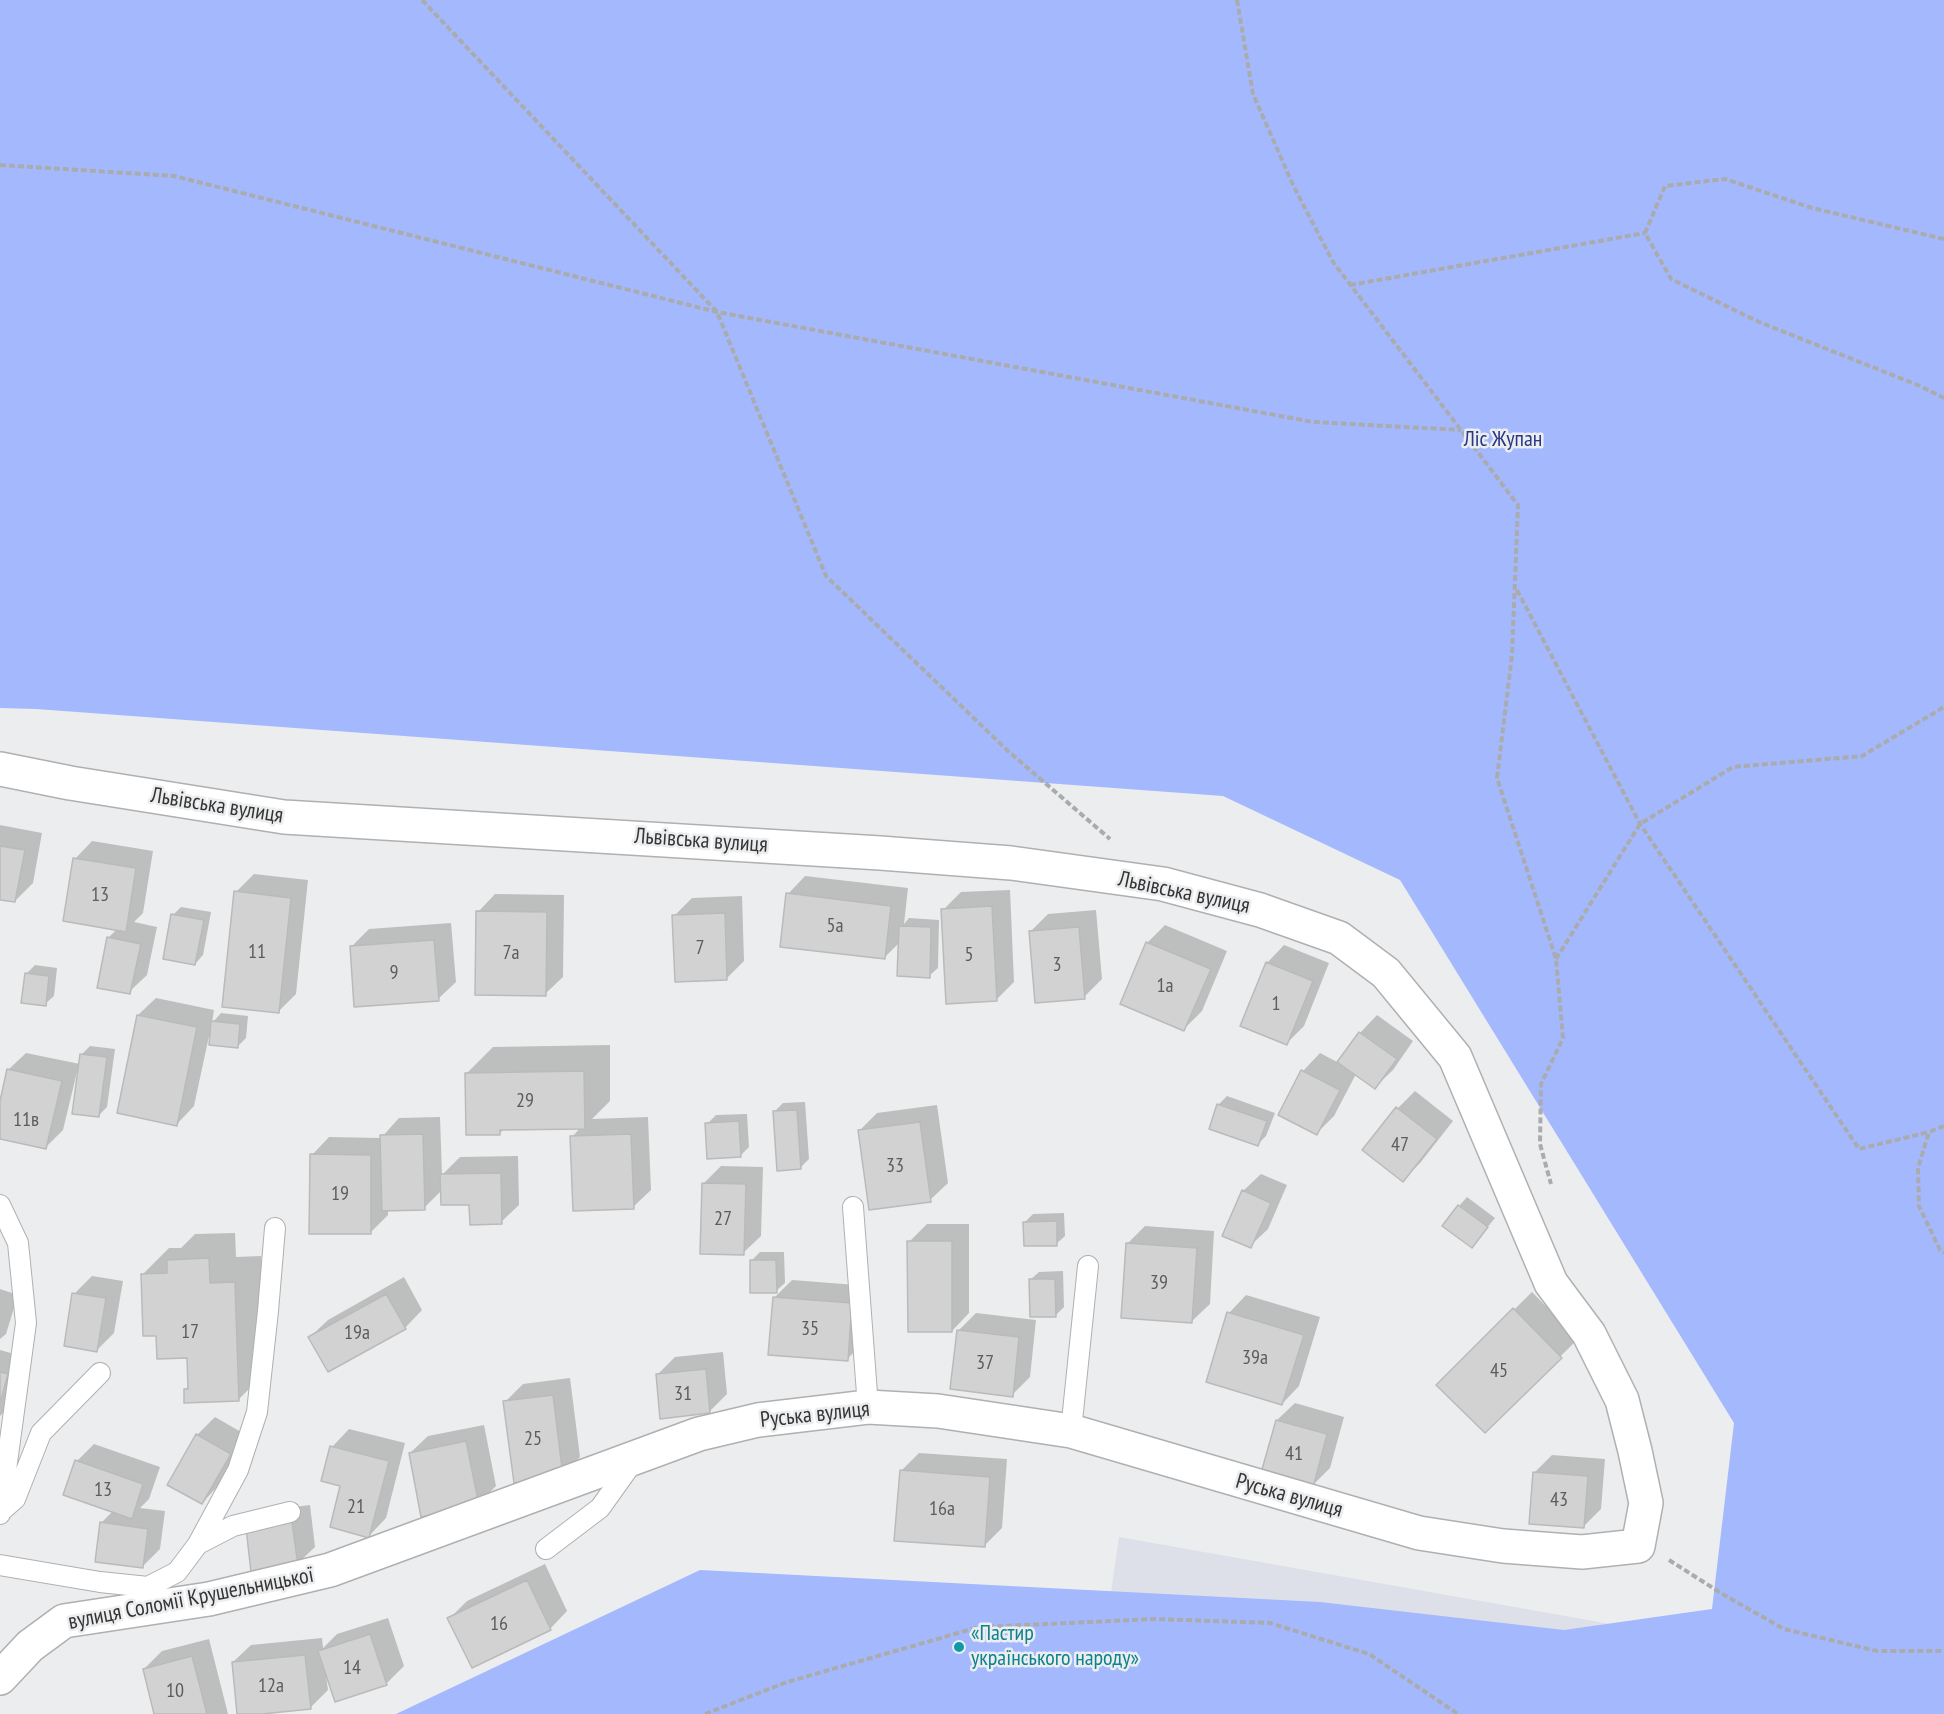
<!DOCTYPE html>
<html>
<head>
<meta charset="utf-8">
<style>
  body { margin:0 }
  canvas { display:block; background:#ecedee }
</style>
</head>
<body>
<canvas width="1944" height="1714"></canvas>
<script>
const ctx = document.querySelector('canvas').getContext('2d');
ctx.lineJoin = 'round';
function fillPath(path, color) { ctx.fillStyle = color; ctx.fill(path, 'evenodd'); }
const poly = rows => new Path2D(rows.map(r => 'M' + r).join(''));
function strokePath(path, color, width, dash) { ctx.strokeStyle = color; ctx.lineWidth = width; ctx.lineCap = dash ? 'butt' : 'round'; ctx.setLineDash(dash || []); ctx.stroke(path); }
function write(font, color, halo, rows, align = 'center') {
  ctx.font = font + ' "PT Sans Narrow",sans-serif'; ctx.lineWidth = 5; ctx.setLineDash([]); ctx.textBaseline = 'middle'; ctx.strokeStyle = halo; ctx.fillStyle = color; for (const [text, x, y, turn = 0] of rows) {
    ctx.save(); ctx.translate(x, y); ctx.rotate((+turn || 0) * Math.PI / 180); ctx.textAlign = isNaN(turn) ? turn : align; if (halo) ctx.strokeText(text, 0, 0); ctx.fillText(text, 0, 0); ctx.restore();
  }
}
const built = poly([
  [1119,1537,1944,1683,1944,1714,1111,1593]
]);
const forest = poly([
  [0,0,1944,0,1944,1714,396,1714,700,1570,1320,1602,1564,1630,1712,1609,1734,1423,1400,880,1223,796,36,709,0,708]
]);
const shadow = poly([
  [0,825,42,833,33,883,15,901,0,898],
  [92,841,153,851,143,913,134,922,157,927,147,975,129,992,108,938,117,929,75,859],
  [254,874,308,880,296,994,278,1012,236,892],
  [805,876,908,888,904,924,909,918,939,920,938,968,929,976,900,942,884,958,788,894],
  [1010,890,1014,982,997,999,943,910,961,892],
  [495,894,564,895,563,977,545,994,478,912],
  [742,896,744,961,726,979,674,916,692,898],
  [181,907,211,912,203,955,195,964,173,915],
  [1096,910,1102,979,1084,997,1031,931,1048,914],
  [451,923,456,982,438,999,351,947,369,929],
  [1165,925,1227,951,1202,1011,1184,1029,1147,943],
  [1284,945,1329,963,1304,1026,1287,1043,1267,963],
  [35,965,57,968,54,996,45,1004,26,974],
  [156,998,214,1010,212,1023,221,1013,248,1016,246,1038,237,1047,209,1036,194,1106,177,1124,118,1112,138,1015],
  [1377,1015,1413,1041,1393,1070,1375,1087,1356,1074,1334,1116,1317,1133,1280,1114,1303,1071,1320,1053,1339,1063,1360,1033],
  [610,1045,610,1101,592,1119,648,1117,651,1190,633,1207,572,1137,581,1127,504,1129,500,1133,466,1074,493,1047],
  [90,1046,115,1049,107,1107,98,1116,79,1072,77,1072,63,1130,46,1147,0,1137,0,1108,8,1070,26,1053,80,1064,81,1055],
  [1415,1091,1453,1121,1420,1163,1403,1180,1398,1108],
  [1227,1096,1275,1113,1266,1136,1258,1144,1218,1105],
  [805,1102,809,1159,800,1168,774,1112,783,1103],
  [937,1105,948,1183,930,1200,860,1130,877,1113],
  [747,1114,749,1147,740,1156,707,1124,716,1115],
  [440,1117,442,1175,460,1157,518,1156,519,1205,501,1222,471,1203,442,1190,424,1208,388,1209,388,1215,370,1233,312,1155,329,1137,381,1138,399,1118],
  [721,1166,763,1167,761,1236,743,1253,703,1184],
  [1261,1174,1287,1185,1268,1229,1250,1246,1243,1191],
  [1467,1197,1495,1218,1472,1246,1459,1206],
  [1064,1213,1065,1236,1056,1244,1025,1222,1033,1214],
  [927,1224,969,1224,969,1313,952,1331,909,1242],
  [1145,1226,1214,1231,1210,1304,1192,1321,1127,1244],
  [235,1233,236,1257,261,1256,265,1373,238,1400,185,1389,189,1386,188,1357,157,1334,143,1274,169,1248,181,1248,195,1234],
  [760,1252,784,1252,785,1283,776,1291,751,1261],
  [1063,1271,1064,1307,1056,1315,1030,1280,1039,1272],
  [92,1276,123,1281,114,1333,96,1351,74,1294],
  [404,1277,422,1310,405,1328,310,1337,328,1320],
  [792,1280,869,1286,865,1342,847,1359,775,1297],
  [0,1289,18,1295,6,1334,0,1339],
  [1532,1292,1578,1339,1485,1431,1438,1385],
  [1246,1295,1320,1317,1299,1386,1282,1404,1229,1313],
  [976,1313,1036,1320,1030,1377,1012,1395,958,1331],
  [0,1350,25,1357,11,1405,0,1416],
  [723,1352,727,1394,709,1412,657,1375,675,1357],
  [570,1378,580,1457,563,1475,505,1402,523,1384],
  [1295,1403,1344,1417,1330,1468,1312,1486,1277,1420],
  [215,1417,248,1436,219,1485,202,1503,197,1435],
  [484,1425,496,1486,478,1504,410,1453,428,1436],
  [349,1429,405,1443,386,1518,369,1536,342,1485,332,1447],
  [94,1444,160,1467,149,1499,140,1508,165,1511,160,1549,142,1567,102,1522,113,1511,77,1461],
  [919,1453,1007,1459,1002,1528,984,1546,901,1471],
  [1552,1455,1605,1459,1601,1509,1584,1526,1535,1472],
  [310,1505,315,1547,297,1564,265,1511],
  [545,1564,567,1611,550,1629,449,1619,467,1601],
  [388,1618,404,1666,386,1684,326,1675,328,1690,310,1708,239,1714,233,1662,251,1645,322,1638,323,1648,337,1634],
  [209,1639,228,1714,156,1714,144,1669,162,1651]
]);
const building = poly([
  [0,846,25,850,15,902,0,900,0,846],
  [73,858,136,868,126,932,63,921,73,858],
  [234,891,291,898,279,1013,222,1007,234,891],
  [786,893,891,906,885,959,780,947,786,893],
  [992,906,997,1001,946,1004,941,909,992,906],
  [476,911,547,912,546,996,475,995,476,911],
  [725,913,727,980,675,982,672,915,725,913],
  [171,914,204,920,195,965,163,959,171,914],
  [899,926,931,927,930,978,897,976,899,926],
  [1079,927,1085,999,1035,1003,1029,931,1079,927],
  [107,937,141,944,130,994,97,988,107,937],
  [434,940,439,1001,354,1007,350,946,434,940],
  [1146,942,1211,969,1184,1031,1120,1004,1146,942],
  [1266,962,1313,981,1287,1045,1240,1026,1266,962],
  [25,973,49,976,46,1006,21,1003,25,973],
  [137,1015,197,1027,177,1126,117,1113,137,1015],
  [211,1021,240,1024,238,1048,209,1045,211,1021],
  [1359,1032,1397,1059,1375,1089,1337,1062,1359,1032],
  [80,1054,107,1057,99,1117,72,1114,80,1054],
  [7,1069,62,1081,46,1149,0,1139,0,1101,7,1069],
  [1301,1070,1340,1090,1317,1135,1278,1115,1301,1070],
  [584,1071,585,1129,500,1130,500,1135,466,1135,465,1073,584,1071],
  [1217,1104,1267,1121,1258,1146,1209,1129,1217,1104],
  [1396,1107,1437,1139,1403,1182,1362,1150,1396,1107],
  [797,1110,801,1169,777,1171,773,1111,797,1110],
  [739,1121,741,1157,707,1159,705,1123,739,1121],
  [920,1122,931,1202,869,1210,858,1130,920,1122],
  [423,1134,425,1210,382,1211,380,1135,423,1134],
  [631,1134,634,1209,573,1211,570,1136,631,1134],
  [310,1154,371,1155,371,1234,309,1234,310,1154],
  [501,1173,502,1224,470,1225,469,1205,441,1205,440,1174,501,1173],
  [702,1183,746,1184,744,1255,700,1254,702,1183],
  [1242,1190,1271,1203,1251,1248,1222,1236,1242,1190],
  [1458,1205,1488,1227,1472,1248,1442,1226,1458,1205],
  [1057,1221,1057,1246,1024,1246,1023,1222,1057,1221],
  [907,1241,952,1241,952,1332,908,1332,907,1241],
  [1126,1243,1197,1248,1192,1323,1121,1318,1126,1243],
  [209,1258,210,1283,235,1282,239,1401,184,1403,184,1389,188,1389,187,1358,157,1359,156,1336,143,1336,141,1274,167,1273,167,1260,209,1258],
  [750,1260,776,1260,777,1293,750,1293,750,1260],
  [1029,1279,1055,1279,1056,1317,1030,1317,1029,1279],
  [72,1293,106,1298,97,1352,64,1346,72,1293],
  [386,1294,406,1329,328,1372,308,1337,386,1294],
  [773,1297,852,1303,848,1361,768,1355,773,1297],
  [1513,1308,1562,1358,1485,1433,1436,1385,1513,1308],
  [1227,1312,1304,1335,1282,1405,1206,1382,1227,1312],
  [957,1330,1019,1337,1013,1397,950,1389,957,1330],
  [706,1369,710,1413,660,1419,656,1374,706,1369],
  [0,1372,8,1374,0,1403,0,1372],
  [553,1395,563,1476,514,1483,503,1401,553,1395],
  [1276,1420,1327,1434,1313,1488,1261,1473,1276,1420],
  [196,1434,231,1454,202,1504,167,1485,196,1434],
  [466,1441,479,1505,421,1517,409,1453,466,1441],
  [330,1446,389,1461,369,1538,330,1527,340,1486,321,1481,330,1446],
  [75,1460,143,1484,132,1519,63,1495,75,1460],
  [900,1470,990,1477,985,1547,894,1541,900,1470],
  [1533,1472,1588,1476,1584,1528,1529,1524,1533,1472],
  [100,1522,148,1529,143,1568,95,1562,100,1522],
  [292,1522,298,1566,251,1572,246,1528,292,1522],
  [527,1580,551,1630,472,1668,447,1618,527,1580],
  [370,1634,387,1685,335,1702,318,1651,370,1634],
  [305,1655,311,1709,262,1714,237,1714,232,1662,305,1655],
  [192,1656,207,1714,154,1714,143,1669,192,1656]
]);
const path = poly([
  [422,0,717,312,826,576,1008,751,1110,839],
  [1237,0,1253,94,1293,185,1333,262,1518,505,1512,655,1497,778,1556,959,1563,1038,1541,1084,1540,1144,1551,1184],
  [0,165,174,176,717,312,1313,422,1461,430],
  [1944,239,1812,208,1725,179,1665,186,1645,233,1671,279,1759,322,1920,386,1944,398],
  [1350,285,1645,233],
  [1517,590,1640,824,1859,1149,1929,1132],
  [1556,959,1640,824,1733,767,1862,756,1944,707],
  [1944,1126,1929,1132,1918,1168,1919,1206,1940,1250,1944,1253],
  [1669,1560,1724,1595,1784,1629,1877,1651,1944,1651],
  [705,1714,787,1682,979,1627,1155,1619,1270,1623,1369,1654,1458,1714]
]);
const service = poly([
  [0,1205,18,1243,26,1323,0,1514],
  [853,1207,868,1407],
  [1071,1431,1088,1266],
  [0,1512,15,1499,41,1433,100,1373],
  [198,1544,233,1526,290,1512],
  [546,1549,600,1508,635,1459],
  [0,1565,100,1582,148,1587,177,1572,198,1544,238,1470,257,1412,268,1311,275,1228]
]);
const minor = poly([
  [0,769,70,783,284,817,880,853,1011,863,1163,884,1260,910,1339,938,1386,973,1455,1057,1551,1283,1589,1334,1622,1400,1635,1451,1646,1503,1638,1546,1582,1552,1503,1546,1419,1533,1071,1431,938,1411,868,1407,758,1420,699,1434,330,1570,209,1599,64,1621,30,1646,0,1678]
]);
const markers = [
  [959,1647,6,"#0f9aa8"]
];
const numberNames = [
  ["13",100,895],
  ["5а",835,926],
  ["7",700,948],
  ["11",257,952],
  ["7а",511,953],
  ["5",969,955],
  ["3",1057,965],
  ["9",394,973],
  ["1а",1165,986],
  ["1",1276,1004],
  ["29",525,1101],
  ["11в",26,1120],
  ["47",1400,1145],
  ["33",895,1166],
  ["19",340,1194],
  ["27",723,1219],
  ["39",1159,1283],
  ["35",810,1329],
  ["17",190,1332],
  ["19а",357,1333],
  ["39а",1255,1358],
  ["37",985,1363],
  ["45",1499,1371],
  ["31",683,1394],
  ["25",533,1439],
  ["41",1294,1454],
  ["13",103,1490],
  ["43",1559,1500],
  ["21",356,1507],
  ["16а",942,1509],
  ["16",499,1624],
  ["14",352,1668],
  ["12а",271,1686],
  ["10",175,1691]
];
const parkNames = [
  ["Ліс Жупан",1503,440]
];
const streetNames = [
  ["Львівська вулиця",217,806,9],
  ["Львівська вулиця",701,841,4],
  ["Львівська вулиця",1184,893,12],
  ["Руська вулиця",815,1415,-6],
  ["Руська вулиця",1289,1496,16],
  ["вулиця Соломії Крушельницької",191,1599,-11]
];
const cultureNames = [
  ["«Пастир",971,1634],
  ["українського народу»",971,1659]
];
fillPath(built, '#dde0e8');
fillPath(forest, '#a4b8fd');
fillPath(shadow, '#0003');
fillPath(building, '#d3d2d2');
strokePath(building, '#bbbaba', 1.5);
strokePath(service, '#b0b0b1', 22);
strokePath(minor, '#b0b0b1', 36);
strokePath(path, '#aaabac', 4, [6, 3]);
strokePath(service, '#fff', 20);
strokePath(minor, '#fff', 33);
for (const [x, y, r, color] of markers) { const dot = new Path2D(); dot.arc(x, y, r, 0, 2 * Math.PI); ctx.fillStyle = color; ctx.fill(dot); strokePath(dot, '#ecedee', 2); }
write('20px', '#5c5c5d', null, numberNames);
write('22px', '#2a3785', '#ecedee', parkNames);
write('22px', '#353536', '#ecedee', streetNames);
write('22px', '#0d838f', '#ecedee', cultureNames, 'left');
</script>
</body>
</html>
